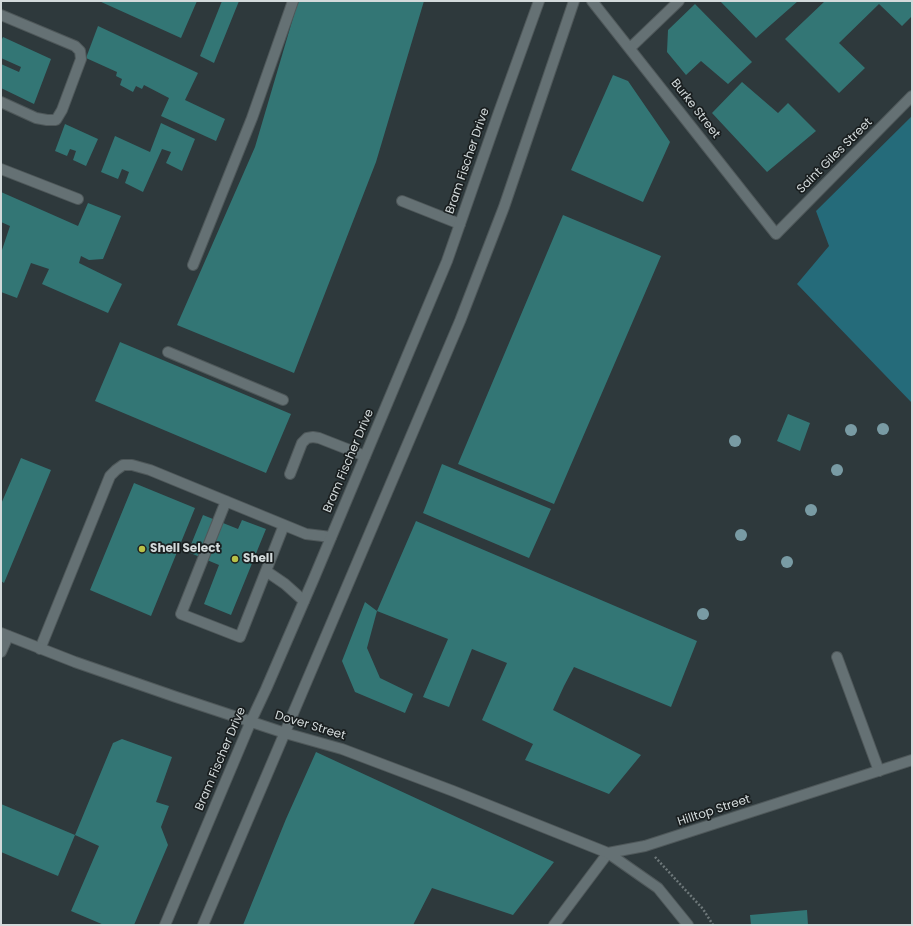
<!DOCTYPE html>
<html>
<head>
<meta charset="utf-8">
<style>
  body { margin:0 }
  #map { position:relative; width:913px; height:926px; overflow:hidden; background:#2e393c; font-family:Poppins,sans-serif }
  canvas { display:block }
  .frame { position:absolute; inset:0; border:2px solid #d3dadb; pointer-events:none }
</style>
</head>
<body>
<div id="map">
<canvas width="913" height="926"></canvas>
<div class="frame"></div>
</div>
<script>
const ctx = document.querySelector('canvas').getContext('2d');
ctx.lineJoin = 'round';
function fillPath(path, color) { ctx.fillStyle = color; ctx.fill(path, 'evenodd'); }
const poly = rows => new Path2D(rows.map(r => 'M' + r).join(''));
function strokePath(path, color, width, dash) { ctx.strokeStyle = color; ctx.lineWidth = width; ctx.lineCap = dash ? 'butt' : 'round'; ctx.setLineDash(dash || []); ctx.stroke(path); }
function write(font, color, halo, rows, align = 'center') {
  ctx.font = font + ' Poppins,sans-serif'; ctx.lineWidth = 3.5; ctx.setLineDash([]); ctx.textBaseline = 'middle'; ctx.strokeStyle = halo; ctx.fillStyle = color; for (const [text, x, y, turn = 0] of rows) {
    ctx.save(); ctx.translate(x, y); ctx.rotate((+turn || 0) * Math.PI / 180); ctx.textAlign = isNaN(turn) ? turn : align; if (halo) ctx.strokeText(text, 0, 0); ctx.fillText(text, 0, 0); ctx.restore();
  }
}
const green = poly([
  [912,116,912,403,797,284,829,246,816,211]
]);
const building = poly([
  [99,1,197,1,181,38],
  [222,1,239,1,214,63,200,56],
  [298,1,424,1,376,162,294,373,177,325,255,147],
  [720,1,798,1,756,38],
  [825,1,912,1,912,16,902,26,879,4,839,43,865,68,839,93,785,39],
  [695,4,752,62,728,84,701,61,686,75,667,52,668,30],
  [98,26,198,73,185,100,225,119,216,141,161,116,169,98,144,85,142,89,136,86,133,92,120,85,122,79,116,76,117,72,86,58],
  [3,37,51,59,34,104,1,88,1,64,19,72,21,67,1,58,1,41],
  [613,75,628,81,670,142,643,202,571,170],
  [742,82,778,113,788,103,816,131,767,172,712,113],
  [161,123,195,139,182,171,166,163,171,152,162,149,143,192,125,183,129,172,122,169,118,179,101,172,115,136,150,152],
  [65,124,98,139,86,166,73,160,76,151,70,149,67,156,55,151],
  [1,192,78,226,88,203,121,216,103,259,89,260,81,256,79,263,122,284,108,313,42,284,49,269,31,263,17,298,1,292,1,253,10,226,1,222],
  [563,215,661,256,554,504,458,464],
  [120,342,291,414,266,473,95,401],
  [788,414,810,423,800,451,777,441],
  [21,458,51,470,4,583,1,581,1,504],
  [442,464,551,509,529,558,423,513],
  [134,483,195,508,151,616,90,590],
  [203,515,238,529,242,520,266,529,231,615,204,604,219,565,188,552],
  [416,521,697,641,671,707,574,667,564,686,553,710,641,755,609,794,525,760,533,744,482,720,507,663,472,649,449,707,423,697,448,639,377,611,367,648,380,678,413,694,405,713,355,692,342,661,365,602,377,611],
  [122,739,172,757,156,802,169,806,161,827,168,845,134,925,104,925,71,911,99,846,75,835,113,743],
  [316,752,554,862,513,915,432,888,413,925,243,925,286,819],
  [1,804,75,835,58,876,1,852],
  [807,910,808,925,751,925,750,915]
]);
const path = poly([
  [655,857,703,909,713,925]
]);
const lane = poly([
  [1,15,75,46,80,51,81,59,62,110,56,120,47,120,36,118,1,102],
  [1,169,78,199],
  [402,201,460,224],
  [193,265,252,118,293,1],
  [168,352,283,400],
  [290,474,302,443,307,438,313,437,319,438,365,456],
  [226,501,181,614,240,637,284,525],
  [266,571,285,584,304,601],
  [40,649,110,476,116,470,123,465,132,465,150,470,306,534,331,537],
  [837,657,879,771]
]);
const street = poly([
  [592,1,776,234,912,96],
  [630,48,679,1],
  [1,652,8,636],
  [554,925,608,853]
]);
const secondary = poly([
  [1,633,75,662,176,697,285,733,342,749,453,791,608,853,658,888,688,925],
  [608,853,645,846,912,760],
  [165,925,251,721,266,689,314,578,447,261,499,112,539,1],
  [203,925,460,321,504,207,574,1]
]);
const trees = [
  [883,429],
  [851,430],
  [735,441],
  [837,470],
  [811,510],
  [741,535],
  [787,562],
  [703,614]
];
const markers = [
  [142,549,4,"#b8c147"],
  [235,559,4,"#b8c147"]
];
const streetNames = [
  ["Burke Street",695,109,52],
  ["Saint Giles Street",835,156,-45],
  ["Bram Fischer Drive",468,161,-71],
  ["Bram Fischer Drive",349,461,-67],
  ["Dover Street",310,726,17],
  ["Bram Fischer Drive",221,759,-67],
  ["Hilltop Street",714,811,-18]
];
const poiNames = [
  ["Shell Select",150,549],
  ["Shell",243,559]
];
fillPath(green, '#256b7a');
fillPath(building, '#337675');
strokePath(lane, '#4f585a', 12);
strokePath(street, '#4f585a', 12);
strokePath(secondary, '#4f585a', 12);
strokePath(path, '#6e787a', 2.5, [2, 2]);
strokePath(lane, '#657174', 10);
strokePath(street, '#657174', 10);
strokePath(secondary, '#657174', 10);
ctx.fillStyle = '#799ba4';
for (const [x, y] of trees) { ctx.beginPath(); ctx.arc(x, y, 6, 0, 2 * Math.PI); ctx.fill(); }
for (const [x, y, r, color] of markers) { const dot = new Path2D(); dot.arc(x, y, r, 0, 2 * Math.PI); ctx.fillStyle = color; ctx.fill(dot); strokePath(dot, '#1a1f20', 1.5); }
write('12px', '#d3dadb', '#1a1f20', streetNames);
write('bold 12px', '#d3dadb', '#1a1f20', poiNames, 'left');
</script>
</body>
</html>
